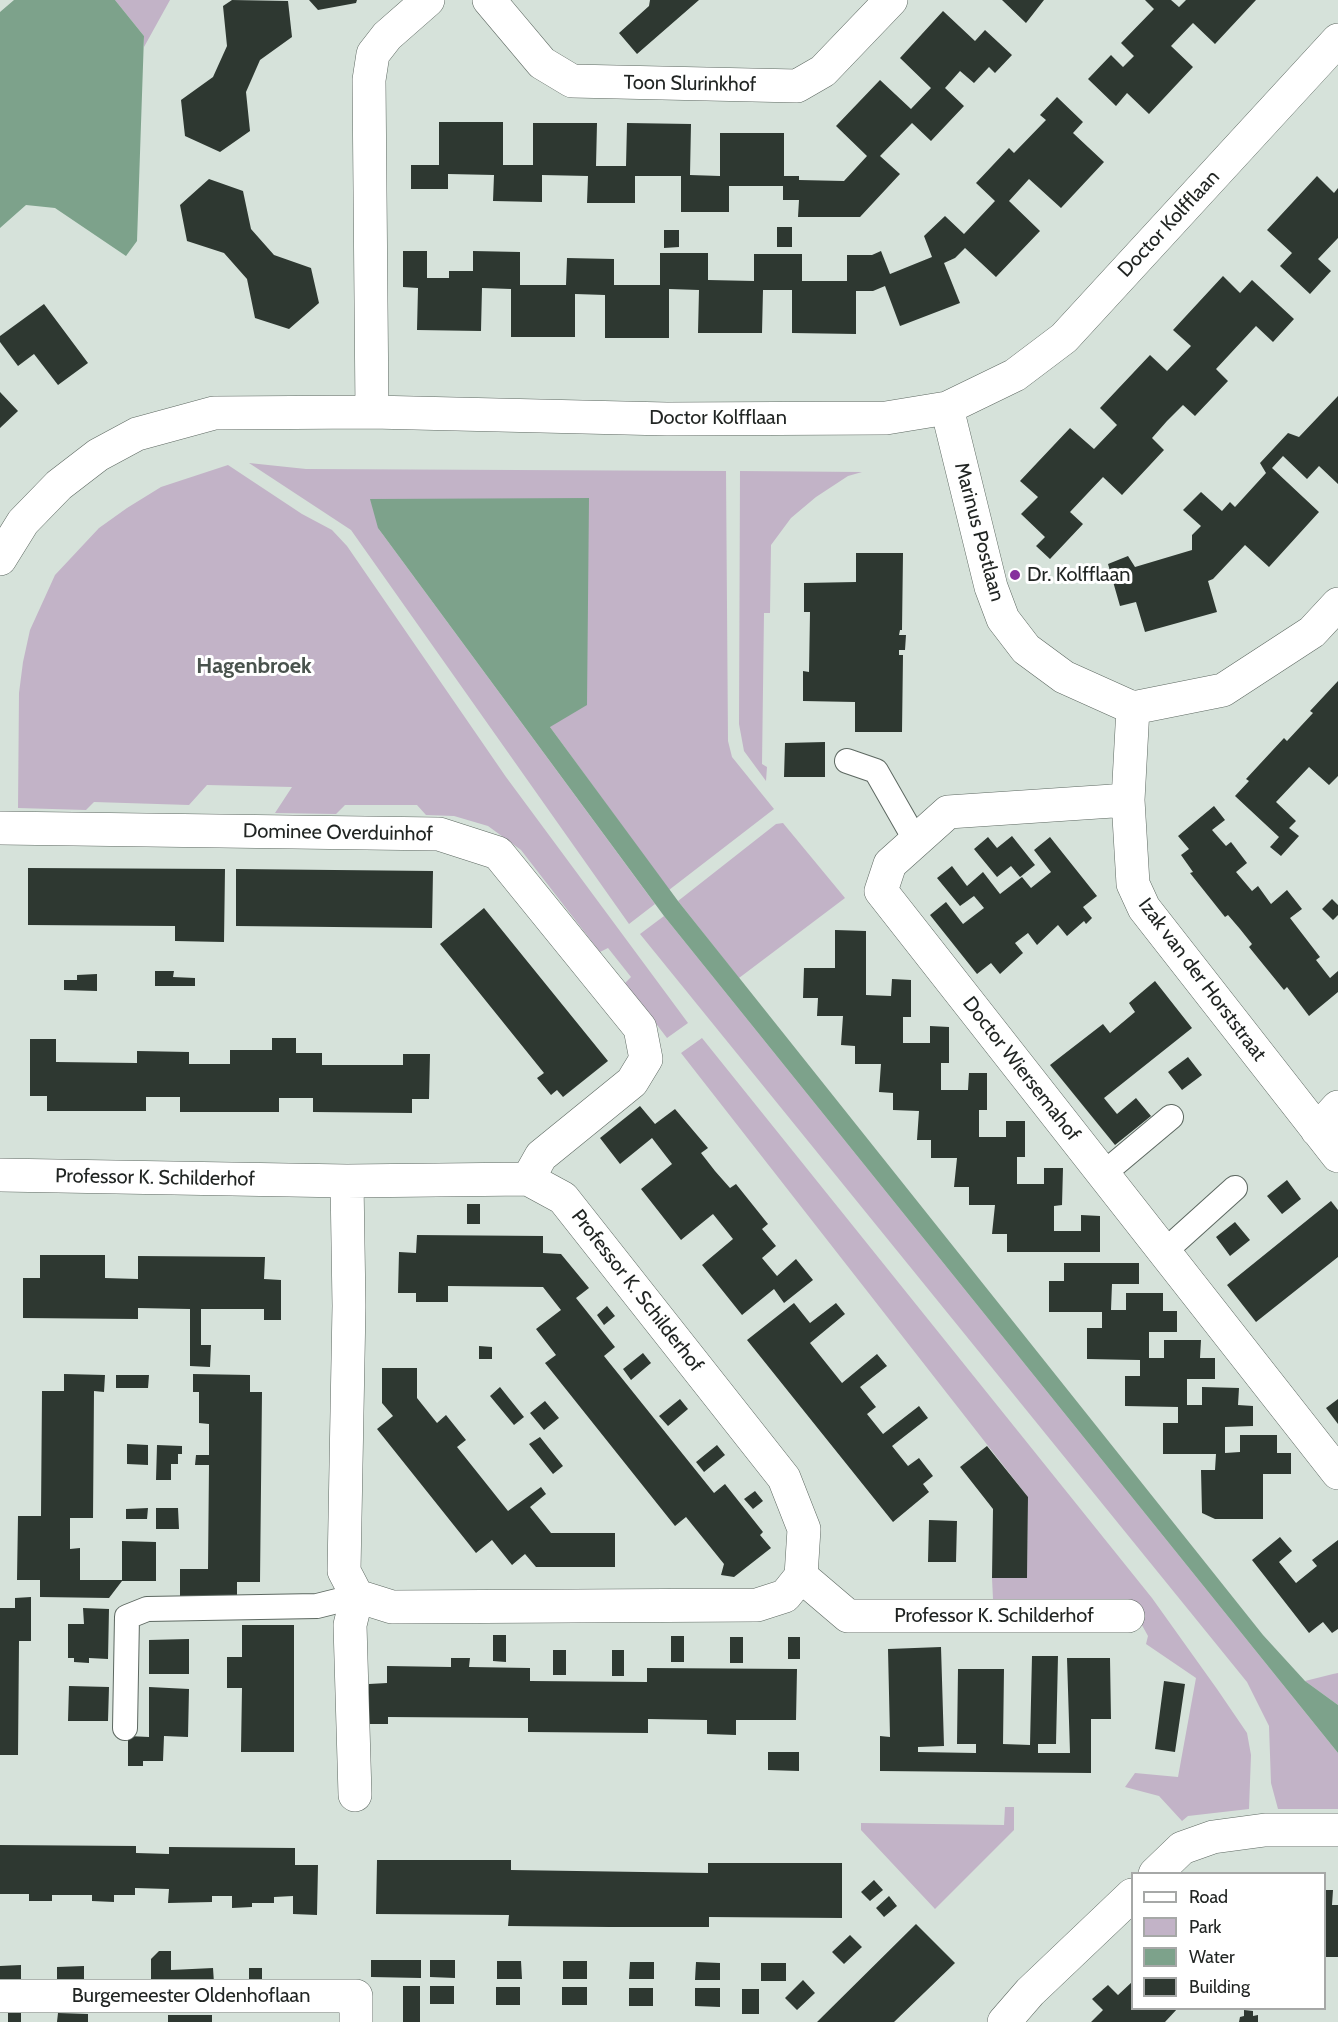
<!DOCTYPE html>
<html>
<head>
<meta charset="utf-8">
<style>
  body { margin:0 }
  #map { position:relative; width:1338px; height:2022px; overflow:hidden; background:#d6e2da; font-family:Cabin,sans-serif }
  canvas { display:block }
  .legend { position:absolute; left:1131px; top:1872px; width:195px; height:138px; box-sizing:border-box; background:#fff; border:2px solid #a6a8a7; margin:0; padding:8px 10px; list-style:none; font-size:18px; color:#212523 }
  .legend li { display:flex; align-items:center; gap:12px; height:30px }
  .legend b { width:30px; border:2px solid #a6a8a7 }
</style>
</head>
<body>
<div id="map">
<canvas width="1338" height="2022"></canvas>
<ul class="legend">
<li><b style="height:8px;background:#fff"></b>Road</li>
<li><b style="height:16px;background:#c2b3c7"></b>Park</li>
<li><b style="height:16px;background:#7da28b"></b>Water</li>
<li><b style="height:16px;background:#2e3831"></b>Building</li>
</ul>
</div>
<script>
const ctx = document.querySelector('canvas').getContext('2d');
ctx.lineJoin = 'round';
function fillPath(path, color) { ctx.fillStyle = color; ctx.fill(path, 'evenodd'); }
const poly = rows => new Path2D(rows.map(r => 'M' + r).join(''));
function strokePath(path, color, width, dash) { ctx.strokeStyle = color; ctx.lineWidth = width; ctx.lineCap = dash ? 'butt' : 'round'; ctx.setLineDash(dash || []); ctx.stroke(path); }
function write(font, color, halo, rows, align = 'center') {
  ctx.font = font + ' Cabin,sans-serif'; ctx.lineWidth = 6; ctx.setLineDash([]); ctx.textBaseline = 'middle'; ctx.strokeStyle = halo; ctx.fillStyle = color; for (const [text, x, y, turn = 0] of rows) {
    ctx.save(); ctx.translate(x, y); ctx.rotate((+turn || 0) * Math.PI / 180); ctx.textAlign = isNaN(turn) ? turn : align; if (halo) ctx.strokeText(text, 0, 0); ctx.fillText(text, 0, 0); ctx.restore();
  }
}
const green = poly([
  [115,0,170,0,144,47,144,36],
  [249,463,306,469,726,471,728,741,732,757,774,809,669,890,550,727,378,528,655,904,629,924,351,530],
  [228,465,302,514,332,530,347,546,506,777,688,1023,667,1038,625,983,631,977,608,948,600,952,521,850,488,826,454,816,426,815,417,805,345,805,336,814,275,813,292,787,207,785,189,805,94,802,86,810,18,808,19,693,23,662,30,630,55,575,99,528,127,508,161,487],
  [740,471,862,472,848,476,816,497,791,518,771,545,770,613,764,613,762,764,767,767,766,781,744,751,739,724],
  [783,823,845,898,739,978,678,901,776,824],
  [664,916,1338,1753,1338,1809,1278,1809,1271,1783,1269,1726,1247,1682,640,934],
  [702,1038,1152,1598,1217,1689,1247,1733,1251,1755,1249,1809,1188,1816,1182,1821,1159,1796,1125,1787,1135,1773,1178,1777,1196,1678,1146,1644,1148,1636,1128,1600,993,1599,992,1578,1027,1578,1028,1497,681,1053],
  [1338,1673,1338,1705,1305,1681,1333,1674],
  [1005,1807,1014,1807,1014,1830,935,1909,861,1830,861,1823,1004,1825]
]);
const water = poly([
  [14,0,115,0,144,36,137,241,126,256,55,208,26,205,0,228,0,12],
  [589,498,587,705,550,727,678,901,1263,1635,1305,1681,1338,1705,1338,1753,664,916,378,528,370,499]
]);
const building = poly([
  [232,0,288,1,292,37,260,60,246,92,250,131,220,152,185,136,181,100,213,77,227,46,223,6],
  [309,0,357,0,356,3,318,10],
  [650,0,699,0,637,54,619,33,649,6],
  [1002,0,1044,0,1026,23],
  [1145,0,1171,0,1179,7,1186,0,1256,0,1215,44,1193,23,1171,46,1193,67,1149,114,1127,93,1116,106,1088,79,1111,55,1123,67,1134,56,1121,43,1154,9],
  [943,11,975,41,985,30,1012,55,995,73,989,67,974,83,960,71,945,88,964,106,931,141,912,123,880,156,900,174,860,217,798,217,799,200,783,200,783,186,729,186,729,212,681,212,681,176,635,176,635,203,587,203,588,176,542,175,542,202,493,201,494,175,448,174,448,189,411,189,411,165,439,165,439,122,503,122,503,165,533,165,533,123,597,123,596,166,626,166,627,123,691,124,690,175,720,176,720,133,784,133,784,176,799,176,799,180,844,181,867,156,836,126,880,80,911,109,931,88,900,58],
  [1057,97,1083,122,1073,133,1104,162,1061,208,1029,179,1009,201,1040,231,996,277,965,248,955,258,944,263,960,303,900,326,885,286,873,291,856,291,856,334,792,333,792,290,763,290,762,333,698,333,699,290,669,289,669,338,605,338,605,295,575,294,575,337,511,337,511,289,482,288,481,331,417,330,418,288,403,287,403,251,427,251,427,278,449,278,449,271,473,271,473,251,520,252,520,285,566,285,567,258,614,259,614,285,660,285,660,253,708,253,708,280,754,281,754,254,802,254,802,281,847,281,847,255,872,255,881,251,890,274,932,257,924,236,945,216,964,234,995,201,976,183,1009,148,1014,153,1046,120,1040,115],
  [1317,176,1334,193,1338,188,1338,238,1318,259,1331,271,1310,294,1280,266,1292,253,1267,230],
  [209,179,243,191,251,229,274,255,311,268,319,303,289,329,255,318,247,279,224,253,187,241,180,205],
  [777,227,792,227,792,247,777,247],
  [664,230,679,230,679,247,664,248],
  [1223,276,1240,293,1252,280,1294,319,1273,342,1256,326,1216,369,1228,381,1195,416,1183,405,1167,421,1152,438,1164,450,1122,495,1103,477,1070,512,1083,524,1050,559,1036,546,1045,537,1021,514,1038,497,1020,481,1070,428,1094,449,1117,425,1100,408,1150,355,1167,371,1191,346,1173,330],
  [44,304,88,363,58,385,34,354,18,366,0,342,0,336],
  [0,392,18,411,0,428],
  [1338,396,1338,484,1319,466,1307,479,1283,456,1272,468,1319,512,1269,567,1245,545,1213,579,1208,581,1217,612,1145,632,1136,602,1120,606,1108,564,1128,556,1135,567,1192,550,1192,535,1201,526,1183,510,1201,492,1222,511,1230,502,1235,507,1266,473,1260,463,1288,433,1299,437],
  [856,553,903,553,902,630,900,630,899,635,906,635,905,650,899,650,899,655,903,655,902,732,855,732,855,702,803,701,803,671,809,672,810,612,804,612,804,583,856,582],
  [1338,681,1338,776,1329,785,1309,767,1276,802,1296,821,1289,828,1299,836,1281,856,1270,847,1279,837,1235,796,1249,781,1246,779,1284,738,1287,741,1313,713,1310,711],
  [825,742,825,777,784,777,785,743],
  [1214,806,1225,820,1212,830,1226,846,1231,842,1247,863,1236,872,1252,891,1258,886,1271,904,1287,890,1302,909,1290,918,1320,957,1316,960,1330,978,1338,971,1338,992,1309,1016,1287,987,1284,990,1249,947,1252,944,1240,929,1228,915,1225,917,1190,873,1193,872,1181,855,1189,849,1178,836],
  [1012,836,1035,865,1020,877,1011,866,997,877,974,849,988,837,997,848],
  [1050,837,1097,896,1083,907,1092,918,1086,924,1084,921,1067,936,1058,925,1037,945,1028,933,1015,943,1023,953,1000,974,991,963,977,974,930,915,946,902,963,924,984,908,974,896,960,906,937,878,952,866,967,886,983,872,1000,894,1022,877,1031,888,1051,872,1034,850],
  [28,868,225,869,224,942,175,941,175,926,28,925],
  [236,869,433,871,432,928,236,926],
  [1332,899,1338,905,1338,915,1333,920,1322,909],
  [484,908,608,1061,563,1097,557,1090,551,1095,537,1078,544,1073,440,944],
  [835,930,866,931,866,995,891,996,892,979,911,980,911,1017,903,1017,903,1043,930,1043,930,1026,949,1027,949,1063,941,1063,941,1090,968,1090,969,1073,987,1073,987,1110,979,1110,979,1137,1006,1137,1006,1121,1025,1121,1025,1157,1017,1157,1017,1184,1044,1184,1044,1168,1063,1168,1062,1205,1054,1206,1054,1231,1081,1231,1081,1215,1100,1216,1100,1252,1007,1252,1007,1234,992,1234,995,1205,969,1205,969,1187,954,1187,957,1158,931,1158,931,1140,917,1140,919,1111,893,1110,893,1093,879,1092,881,1064,855,1064,855,1046,841,1045,843,1016,817,1016,818,998,803,998,804,968,835,968],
  [155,971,174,971,173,977,195,978,195,986,155,986],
  [97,974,97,991,64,990,64,980,77,980,77,975],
  [1155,981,1192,1028,1104,1098,1117,1114,1136,1098,1151,1116,1115,1145,1050,1065,1103,1024,1110,1033,1135,1012,1129,1003],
  [272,1038,296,1038,296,1053,322,1053,322,1065,403,1065,403,1054,430,1054,429,1099,412,1099,412,1113,313,1112,313,1098,279,1098,279,1112,180,1112,180,1097,146,1097,146,1111,47,1111,47,1096,30,1096,30,1039,56,1039,56,1062,137,1063,137,1051,189,1052,189,1064,230,1064,230,1050,272,1050],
  [1188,1057,1202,1075,1182,1090,1168,1072],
  [640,1106,655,1124,675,1109,708,1148,701,1153,715,1171,730,1188,736,1184,768,1224,762,1229,776,1246,762,1258,777,1276,796,1259,813,1280,784,1303,774,1289,742,1315,702,1265,733,1239,713,1214,681,1240,641,1189,672,1164,652,1138,620,1164,600,1138],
  [1287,1180,1301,1199,1282,1214,1267,1196],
  [1331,1201,1338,1210,1338,1257,1256,1322,1227,1285],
  [467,1204,480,1204,480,1224,467,1224],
  [1235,1222,1250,1240,1230,1256,1216,1237],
  [417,1235,543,1236,543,1253,561,1254,589,1288,576,1298,615,1347,604,1356,714,1493,725,1484,763,1532,760,1535,771,1548,734,1577,721,1575,724,1564,686,1517,675,1526,545,1363,556,1355,536,1329,561,1310,543,1287,448,1286,448,1302,416,1302,416,1293,398,1293,399,1252,416,1253],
  [40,1255,105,1255,105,1278,138,1279,138,1256,265,1257,264,1279,281,1280,281,1320,264,1320,264,1309,201,1309,201,1345,211,1345,210,1367,190,1366,190,1309,138,1308,138,1319,23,1318,23,1278,40,1278],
  [1064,1263,1139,1263,1139,1284,1112,1284,1111,1310,1126,1310,1126,1293,1163,1293,1163,1311,1177,1311,1177,1332,1149,1332,1149,1358,1164,1358,1164,1340,1201,1340,1200,1358,1215,1358,1215,1379,1187,1379,1187,1405,1202,1405,1202,1387,1239,1388,1238,1405,1253,1406,1253,1426,1225,1427,1225,1453,1240,1452,1240,1435,1277,1435,1277,1453,1291,1453,1291,1474,1263,1474,1263,1519,1215,1519,1202,1513,1201,1470,1215,1470,1216,1454,1163,1454,1163,1423,1178,1423,1178,1407,1125,1406,1125,1376,1140,1376,1140,1360,1087,1359,1087,1328,1102,1328,1102,1312,1049,1312,1049,1281,1064,1281],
  [794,1303,810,1323,836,1303,845,1314,810,1343,842,1383,877,1354,887,1366,860,1387,876,1407,867,1414,883,1434,919,1406,928,1418,892,1446,908,1466,919,1458,933,1476,923,1484,929,1492,893,1522,747,1340],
  [607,1306,615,1316,604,1325,597,1315],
  [479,1346,492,1347,492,1359,479,1359],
  [643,1353,651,1363,631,1380,623,1369],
  [382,1368,417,1368,417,1398,437,1423,446,1415,466,1440,457,1447,508,1511,541,1487,546,1494,530,1507,551,1533,615,1533,615,1567,536,1567,525,1554,512,1565,492,1540,476,1553,377,1429,393,1416,382,1403],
  [64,1374,105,1375,104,1392,94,1391,93,1518,70,1518,70,1549,80,1548,80,1580,122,1580,122,1541,156,1542,156,1581,122,1581,109,1598,40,1597,40,1580,17,1580,18,1516,41,1516,42,1391,64,1391],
  [193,1374,250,1375,250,1392,262,1392,260,1582,237,1582,237,1599,180,1597,180,1569,208,1569,209,1465,195,1465,196,1455,209,1455,209,1424,199,1423,199,1392,193,1392],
  [116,1375,149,1375,148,1388,116,1388],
  [500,1387,524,1417,514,1425,490,1396],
  [680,1399,688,1409,668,1426,659,1416],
  [1338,1399,1338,1424,1326,1408],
  [545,1401,559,1418,544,1430,530,1413],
  [540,1437,563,1466,553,1474,529,1444],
  [127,1444,148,1445,148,1465,127,1464],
  [157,1445,182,1446,182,1454,178,1454,178,1464,171,1464,171,1480,156,1480],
  [717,1445,725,1455,704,1472,696,1462],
  [987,1446,1028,1497,1027,1578,992,1578,993,1509,960,1467],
  [755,1491,763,1501,753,1509,744,1499],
  [148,1508,147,1519,126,1519,126,1509],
  [156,1508,178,1508,179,1529,156,1529],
  [929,1520,957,1521,956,1562,928,1562],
  [1280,1537,1292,1551,1279,1562,1296,1583,1317,1566,1312,1560,1338,1540,1338,1629,1332,1633,1323,1622,1309,1633,1252,1560],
  [31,1597,31,1641,19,1641,18,1755,0,1755,0,1608,15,1608,15,1598],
  [83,1608,109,1609,108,1659,89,1658,89,1663,74,1662,74,1658,68,1658,68,1624,84,1624],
  [242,1625,294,1625,294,1752,241,1752,242,1688,227,1688,227,1657,242,1657],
  [493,1635,506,1635,506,1662,493,1661],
  [671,1636,684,1636,684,1662,671,1662],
  [730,1637,743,1637,743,1663,730,1663],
  [788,1637,800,1637,800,1659,788,1659],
  [189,1639,189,1674,149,1674,149,1640],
  [941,1647,944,1746,918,1747,918,1752,976,1753,976,1744,957,1744,958,1669,1004,1669,1003,1744,1030,1745,1032,1656,1058,1656,1056,1744,1038,1744,1038,1753,1070,1753,1067,1658,1110,1658,1111,1719,1091,1719,1091,1773,880,1771,880,1736,890,1737,888,1649],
  [553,1650,566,1650,566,1675,553,1675],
  [612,1650,624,1650,624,1676,612,1676],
  [451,1658,470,1658,469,1667,530,1668,530,1681,647,1682,647,1668,797,1669,796,1720,736,1720,736,1735,707,1734,707,1720,648,1719,648,1733,528,1732,528,1718,388,1717,388,1724,369,1724,369,1684,387,1683,387,1666,451,1667],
  [1164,1681,1185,1684,1175,1752,1155,1749],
  [69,1686,109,1687,108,1721,68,1721],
  [149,1687,189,1689,188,1737,164,1736,163,1761,143,1761,143,1766,128,1766,128,1736,149,1737],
  [768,1752,799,1752,799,1771,768,1770],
  [0,1845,136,1846,136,1853,169,1854,169,1847,295,1848,295,1865,318,1865,317,1915,293,1914,293,1896,274,1897,274,1903,252,1903,252,1907,232,1908,232,1896,212,1896,212,1902,168,1903,169,1889,135,1888,135,1895,114,1895,114,1902,92,1901,92,1895,52,1895,52,1901,29,1901,29,1894,0,1894],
  [377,1860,511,1860,511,1870,708,1873,708,1863,842,1863,842,1918,709,1917,709,1927,609,1927,508,1926,509,1915,376,1914],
  [874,1880,883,1890,870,1901,861,1892],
  [1324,1890,1333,1890,1332,1905,1338,1905,1338,1957,1324,1957],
  [889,1896,897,1906,884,1917,876,1908],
  [916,1924,955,1963,894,2022,817,2022],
  [850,1935,862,1947,844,1964,832,1952],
  [159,1951,171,1951,171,1970,213,1968,214,1983,151,1982,151,1959],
  [371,1960,421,1960,421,1978,371,1977],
  [430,1960,455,1960,455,1978,430,1977],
  [497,1961,521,1961,522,1979,497,1979],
  [563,1961,587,1961,587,1979,563,1979],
  [630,1962,654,1962,654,1979,629,1979],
  [696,1962,720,1963,720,1980,695,1980],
  [761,1963,786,1963,786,1981,761,1981],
  [21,1965,21,1981,0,1981,0,1966],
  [84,1966,84,1982,57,1982,57,1967],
  [249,1968,262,1968,262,1983,249,1983],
  [803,1980,815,1993,797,2010,785,1998],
  [1132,1982,1132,2008,1178,2008,1165,2022,1091,2022,1103,2010,1092,1999,1108,1985,1118,1995],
  [403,1986,420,1986,420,2022,403,2022],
  [430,1986,454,1986,454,2004,430,2004],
  [496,1987,520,1987,520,2005,496,2005],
  [562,1987,587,1987,587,2005,562,2005],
  [629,1988,653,1988,653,2006,629,2006],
  [695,1988,720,1988,720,2007,695,2006],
  [742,1989,759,1989,759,2014,742,2014],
  [1244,2010,1253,2011,1253,2016,1258,2015,1258,2022,1239,2022,1240,2017,1244,2016],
  [8,2013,21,2013,21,2022,8,2022],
  [58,2013,88,2014,88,2022,57,2022],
  [168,2015,212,2015,212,2022,168,2022]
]);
const lane = poly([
  [847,761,876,771,916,841],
  [1103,1174,1171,1117],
  [1164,1252,1235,1188],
  [125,1728,127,1617,147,1609,317,1606,357,1596]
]);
const street = poly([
  [489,0,542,63,572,81,797,86,823,71,891,0],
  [947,408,991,587,1003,619,1026,649,1064,677,1133,708,1223,690,1312,632,1338,604],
  [372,412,369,80,373,54,387,36,428,0],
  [0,559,23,522,59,485,98,455,137,434,214,413,372,412,667,419,886,418,947,408,1015,375,1064,338,1338,40],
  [1133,708,1128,800,1133,884,1144,908,1338,1156],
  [1128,800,948,812,890,864,881,891,1338,1473],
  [0,828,439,834,498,853,640,1028,646,1059,632,1082,541,1156,528,1179],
  [1317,1130,1338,1107],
  [0,1175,347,1181,528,1179,563,1198,784,1478,804,1529,801,1576],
  [347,1181,349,1306,344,1571,357,1596,392,1607,757,1605,785,1596,801,1576,848,1616,1128,1616],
  [355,1795,350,1625,357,1596],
  [1155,1874,1182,1848,1213,1837,1265,1830,1338,1830],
  [0,1996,356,1996,356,2022],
  [1004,2022,1030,1992,1132,1895]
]);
const markers = [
  [1015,575,6,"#86309d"]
];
const streetNames = [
  ["Toon Slurinkhof",690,84,1],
  ["Doctor Kolfflaan",1169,224,-47],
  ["Doctor Kolfflaan",718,418],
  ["Marinus Postlaan",979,532,75],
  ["Dominee Overduinhof",338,833,1],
  ["Izak van der Horststraat",1202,980,53],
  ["Doctor Wiersemahof",1021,1069,52],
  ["Professor K. Schilderhof",155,1178,1],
  ["Professor K. Schilderhof",637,1291,52],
  ["Professor K. Schilderhof",994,1616],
  ["Burgemeester Oldenhoflaan",191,1996]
];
const poiNames = [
  ["Dr. Kolfflaan",1027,575]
];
const quarterNames = [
  ["Hagenbroek",254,667]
];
fillPath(green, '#c2b3c7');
fillPath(water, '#7da28b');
fillPath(building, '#2e3831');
strokePath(lane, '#5d6861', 26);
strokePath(street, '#5d6861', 34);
strokePath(lane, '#fff', 24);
strokePath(street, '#fff', 33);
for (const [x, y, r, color] of markers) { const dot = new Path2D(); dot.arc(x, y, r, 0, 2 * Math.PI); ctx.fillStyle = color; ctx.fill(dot); strokePath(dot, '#fff', 2); }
write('20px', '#212523', '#fff', streetNames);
write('20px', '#212523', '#fff', poiNames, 'left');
write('bold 22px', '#49534d', '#fff', quarterNames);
</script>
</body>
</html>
